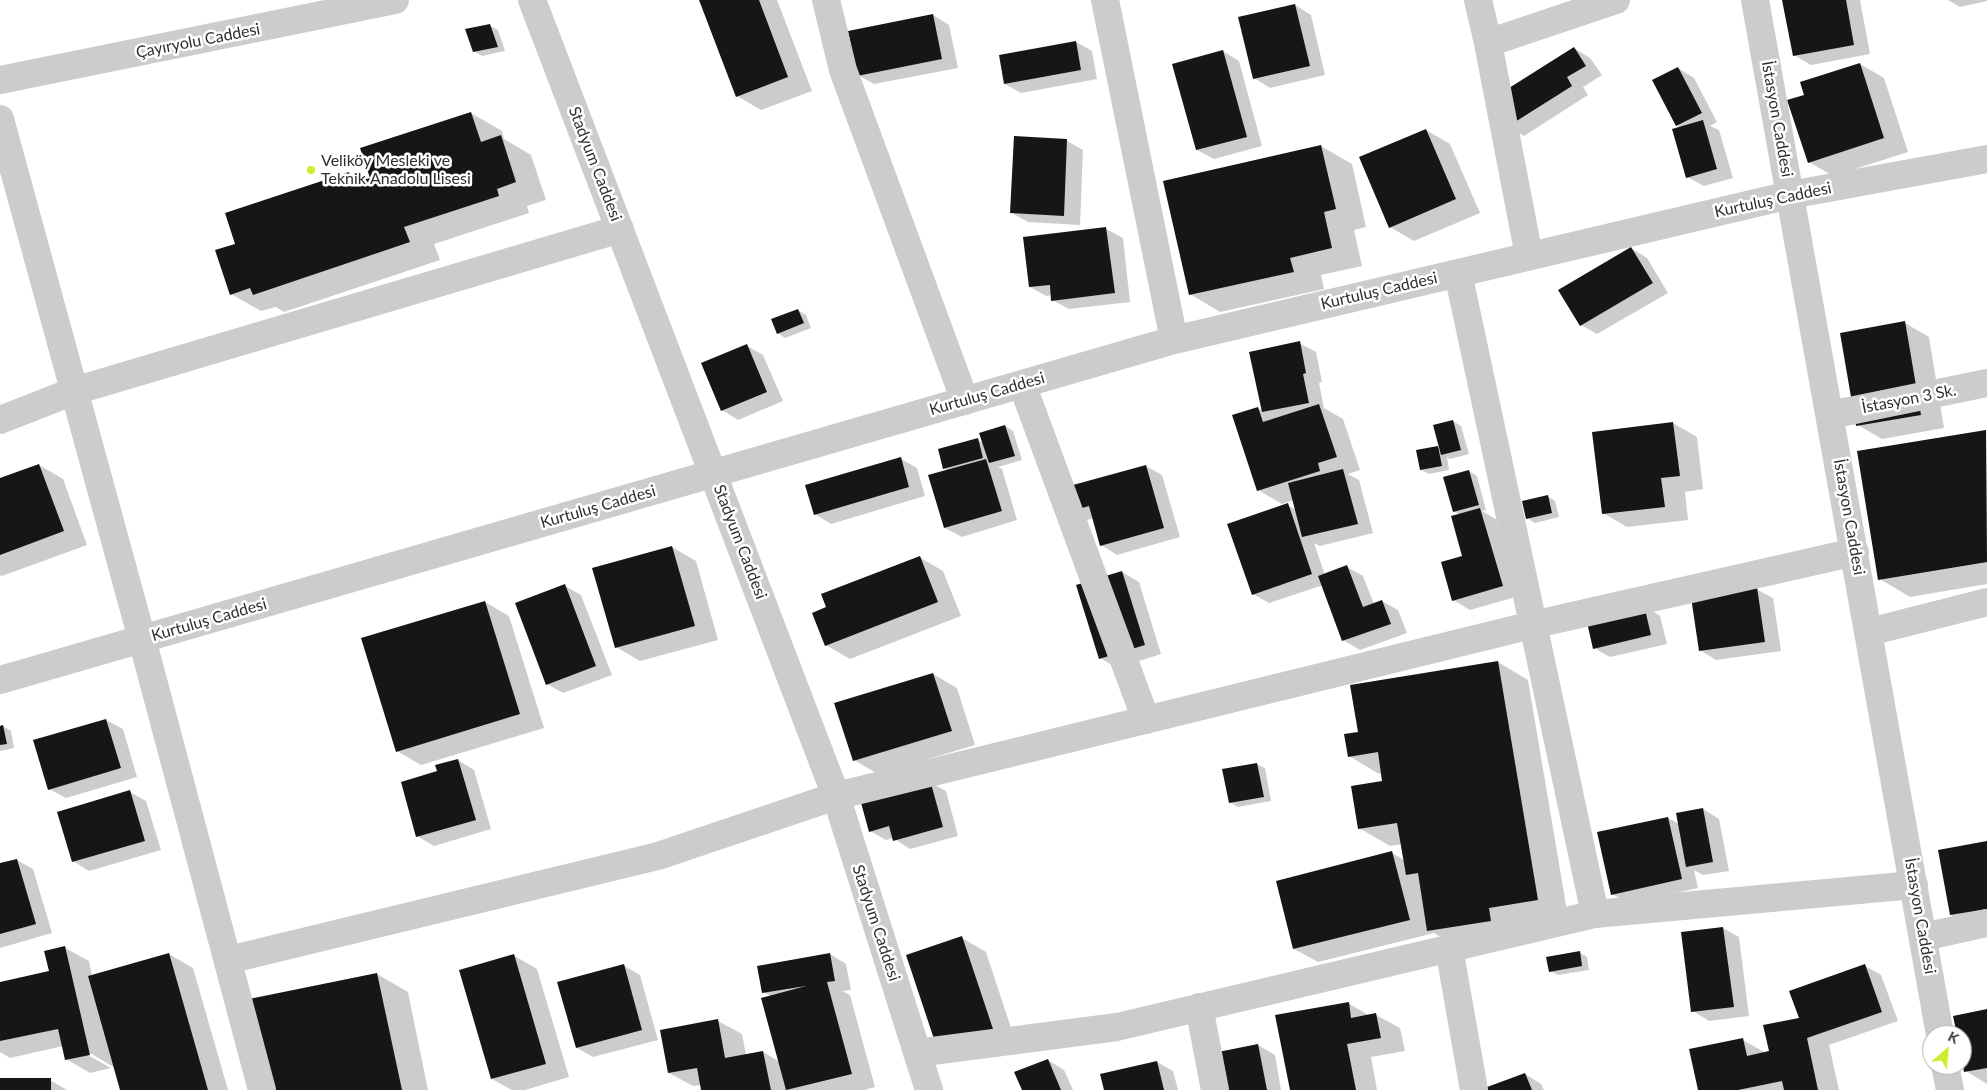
<!DOCTYPE html>
<html>
<head>
<meta charset="utf-8">
<style>
  body { margin:0 }
  #map { position:relative; width:1987px; height:1090px; overflow:hidden; background:#fff; font-family:Lato,sans-serif }
  canvas { display:block }
  .north { position:absolute; left:1922px; top:1025px; width:50px; height:50px; box-sizing:border-box; background:#fff; border:1px solid #acacac; border-radius:50%; rotate:27deg; font-size:14px; font-weight:700; line-height:20px; text-align:center; color:#2f2f2f }
  .north::after { content:''; display:block; margin:auto; width:18px; height:22px; background:#cbed2a; clip-path:polygon(50% 0,100% 100%,50% 72%,0 100%) }
</style>
</head>
<body>
<div id="map">
<canvas width="1987" height="1090"></canvas>
<div class="north">K</div>
</div>
<script>
const ctx = document.querySelector('canvas').getContext('2d');
ctx.lineJoin = 'round';
function fillPath(path, color) { ctx.fillStyle = color; ctx.fill(path, 'evenodd'); }
const poly = rows => new Path2D(rows.map(r => 'M' + r).join(''));
function strokePath(path, color, width, dash) { ctx.strokeStyle = color; ctx.lineWidth = width; ctx.lineCap = dash ? 'butt' : 'round'; ctx.setLineDash(dash || []); ctx.stroke(path); }
function write(font, color, halo, rows, align = 'center') {
  ctx.font = font + ' Lato,sans-serif'; ctx.lineWidth = 5; ctx.setLineDash([]); ctx.textBaseline = 'middle'; ctx.strokeStyle = halo; ctx.fillStyle = color; for (const [text, x, y, turn = 0] of rows) {
    ctx.save(); ctx.translate(x, y); ctx.rotate((+turn || 0) * Math.PI / 180); ctx.textAlign = isNaN(turn) ? turn : align; if (halo) ctx.strokeText(text, 0, 0); ctx.fillText(text, 0, 0); ctx.restore();
  }
}
const shadow = poly([
  [703,0,777,0,812,91,761,110,737,96],
  [1783,0,1860,0,1870,54,1811,65,1794,55],
  [1948,0,1987,0,1987,1,1960,7],
  [1295,5,1311,15,1325,75,1270,88,1254,78],
  [933,15,949,25,958,68,874,84,858,75],
  [490,26,498,30,505,51,482,56,474,51],
  [1076,42,1092,51,1097,79,1021,93,1005,84],
  [1574,48,1590,58,1602,75,1583,87,1588,95,1524,136,1508,126],
  [1223,51,1239,61,1262,146,1214,159,1197,150],
  [1860,64,1884,78,1908,152,1833,176,1809,162,1805,96],
  [1678,68,1694,78,1717,122,1710,126,1719,130,1733,178,1704,186,1687,177,1681,128,1677,125],
  [471,113,502,131,504,139,531,155,546,200,527,206,529,213,434,244,440,260,284,312,276,307,261,311,231,294,237,245,349,174,362,182,372,178],
  [1426,130,1450,144,1480,213,1414,241,1390,227],
  [1067,141,1083,150,1080,225,1028,222,1012,213],
  [1321,146,1352,164,1366,227,1354,230,1362,266,1321,275,1324,289,1220,312,1190,294],
  [1106,229,1123,238,1130,302,1069,309,1052,300,1052,295,1046,296,1030,287],
  [1631,248,1647,258,1668,293,1597,334,1581,325],
  [798,310,806,315,811,328,785,338,778,333],
  [1905,323,1929,337,1944,428,1882,439,1858,425],
  [1299,343,1316,352,1322,382,1319,383,1324,408,1343,419,1360,470,1348,474,1359,480,1373,533,1320,546,1314,543,1325,575,1347,567,1363,576,1374,604,1382,601,1398,610,1407,633,1360,650,1343,640,1323,585,1269,603,1253,594,1287,505,1296,510,1294,500,1282,504,1258,490,1258,408,1263,411],
  [747,346,763,355,783,401,738,420,722,410],
  [1453,421,1461,426,1469,454,1450,459,1447,457,1449,470,1429,474,1421,470,1438,448,1441,449],
  [1673,423,1697,437,1703,489,1685,492,1688,520,1627,527,1603,513],
  [1005,426,1013,431,1022,460,998,467,1002,469,1017,520,962,537,945,528,949,471,944,468,977,440,984,443],
  [1986,431,1987,584,1910,597,1880,579,1858,452],
  [901,459,917,468,925,496,831,524,815,514],
  [39,465,63,479,87,545,2,576,0,575,0,479],
  [1146,466,1162,475,1180,537,1117,555,1101,545,1094,518,1086,520,1069,511],
  [1469,471,1477,476,1486,510,1482,511,1496,519,1519,596,1470,610,1453,600,1464,557,1460,515,1454,511],
  [1547,496,1555,501,1559,517,1535,523,1527,518],
  [672,547,696,561,718,640,640,661,616,647],
  [919,557,943,571,961,616,850,659,826,645],
  [1122,572,1139,582,1161,654,1117,668,1100,658],
  [565,586,581,595,612,675,563,693,547,684],
  [1756,589,1773,598,1781,651,1716,660,1700,650],
  [485,602,509,616,544,728,421,765,397,751],
  [1644,606,1660,616,1667,644,1610,657,1594,648],
  [1498,662,1528,680,1568,917,1459,948,1434,933,1318,962,1294,949,1392,853,1404,860,1402,844,1390,846,1359,828,1384,782,1382,773,1379,774,1349,756,1360,733],
  [933,674,957,688,975,745,878,774,854,760],
  [106,720,123,729,137,777,66,798,49,789,35,741],
  [3,726,11,731,14,748,0,751,0,727],
  [458,760,474,770,491,829,434,846,417,836,439,772],
  [1257,764,1265,768,1271,801,1238,807,1230,802,1223,770],
  [929,782,946,791,958,836,910,849,893,838,886,840,870,831],
  [130,792,146,801,161,850,89,871,73,861],
  [1703,809,1719,819,1729,871,1703,875,1694,870,1698,888,1628,903,1612,894,1668,818,1679,824],
  [1987,842,1987,926,1975,928,1951,915],
  [17,860,33,869,52,933,0,948,0,865],
  [1723,928,1739,937,1749,1016,1709,1021,1693,1011],
  [962,938,986,952,1016,1043,962,1061],
  [65,948,89,961,92,976,169,954,193,968,228,1090,121,1090,115,1068,85,1050,84,1053,111,1068,90,1073,66,1059,63,1046,10,1058,0,1052,0,983,50,972],
  [1580,953,1587,957,1589,970,1558,975,1550,971],
  [830,954,846,964,851,990,842,991,850,995,875,1087,865,1090,702,1090,701,1085,693,1086,669,1073,718,1021,742,1034,746,1055,763,1052,780,1062,771,996,763,992],
  [513,955,537,969,569,1077,525,1090,512,1090,492,1079],
  [623,965,640,975,658,1040,593,1057,577,1048],
  [1865,966,1881,975,1898,1021,1829,1045,1839,1090,1699,1090,1743,1040,1766,1053,1771,1052,1801,1019],
  [377,974,408,992,428,1090,256,1090],
  [1348,1003,1370,1016,1376,1015,1400,1028,1405,1051,1371,1057,1377,1090,1291,1090],
  [1987,1010,1987,1084,1966,1071,1962,1054,1962,1035,1958,1035],
  [1258,1045,1275,1055,1281,1090,1205,1090],
  [1048,1060,1064,1070,1073,1090,1023,1090],
  [1157,1062,1173,1071,1178,1090,1105,1090],
  [1525,1074,1541,1084,1544,1090,1483,1090],
  [0,1080,50,1080,67,1090,0,1090]
]);
const building = poly([
  [699,0,759,0,788,77,736,97],
  [1782,0,1846,0,1854,45,1793,56],
  [1295,4,1310,66,1253,79,1238,17],
  [933,14,942,59,857,76,848,31],
  [490,24,498,47,473,52,465,29],
  [1076,41,1081,70,1004,84,999,55],
  [1574,47,1586,66,1567,77,1572,86,1507,127,1490,100],
  [1223,50,1247,137,1196,150,1172,64],
  [1860,63,1884,138,1808,163,1787,100,1804,95,1800,82],
  [1678,67,1702,113,1676,126,1652,80],
  [471,112,481,142,501,135,516,182,497,189,499,196,404,227,410,242,253,295,250,288,230,295,215,250,235,244,225,213,349,172,353,183,370,178,360,148],
  [1703,120,1717,169,1686,178,1672,129],
  [1426,129,1456,199,1389,228,1359,157],
  [1014,136,1067,139,1064,216,1010,213],
  [1321,145,1336,209,1324,212,1332,248,1290,258,1294,272,1189,295,1163,181],
  [1106,227,1115,293,1051,301,1050,285,1029,287,1023,237],
  [1631,247,1653,283,1580,326,1558,290],
  [798,309,804,323,777,334,771,319],
  [1905,321,1921,415,1856,426,1840,333],
  [1300,341,1306,373,1303,374,1309,403,1262,412,1249,352],
  [747,344,767,392,721,411,701,363],
  [1319,404,1337,457,1318,463,1320,471,1257,491,1232,415,1258,407,1263,422],
  [1453,420,1461,450,1441,455,1433,425],
  [1673,422,1680,476,1661,478,1665,507,1602,514,1592,432],
  [1005,425,1015,456,989,463,979,433],
  [1986,430,1987,562,1878,580,1857,451],
  [978,438,983,458,943,469,938,449],
  [1438,446,1442,466,1420,470,1416,450],
  [901,457,909,487,814,515,805,485],
  [986,459,1002,511,944,528,928,475],
  [39,464,64,531,0,555,0,478],
  [1146,465,1164,528,1100,546,1089,506,1068,512,1062,488],
  [1343,469,1358,524,1302,537,1288,483],
  [1469,470,1479,505,1453,512,1443,477],
  [1548,495,1552,513,1526,519,1522,501],
  [1288,503,1312,574,1252,595,1227,524],
  [1480,508,1503,586,1452,601,1441,562,1462,556,1451,516],
  [672,546,695,626,615,648,592,568],
  [920,556,938,602,825,646,812,613,826,607,821,594],
  [1347,565,1363,607,1382,600,1391,624,1342,641,1318,576],
  [1122,571,1145,645,1099,659,1076,585],
  [565,584,596,666,546,685,515,603],
  [1757,587,1765,642,1699,651,1691,597],
  [485,601,520,714,396,752,361,638],
  [1644,605,1651,635,1593,649,1586,618],
  [1498,661,1538,900,1489,908,1491,921,1427,931,1418,873,1406,875,1397,823,1358,829,1351,786,1382,781,1378,752,1348,757,1344,734,1358,732,1350,685],
  [933,673,952,731,853,761,834,703],
  [106,719,121,768,48,790,33,740],
  [3,725,7,744,0,745,0,726],
  [458,759,476,820,416,837,401,782,437,771,435,765],
  [1257,763,1264,797,1229,803,1222,769],
  [930,780,943,827,893,841,889,826,869,832,860,799],
  [130,790,145,841,72,862,57,812],
  [1703,808,1713,862,1686,867,1676,813],
  [1668,817,1682,879,1611,895,1597,832],
  [1987,841,1987,909,1950,915,1938,850],
  [1392,851,1410,920,1293,949,1276,881],
  [17,859,36,924,0,934,0,863],
  [1723,927,1734,1007,1691,1012,1681,932],
  [962,936,993,1029,937,1048,906,955],
  [65,946,90,1055,65,1060,58,1029,0,1041,0,982,49,971,44,951],
  [1580,951,1582,966,1549,972,1546,957],
  [169,953,208,1090,120,1090,88,976],
  [830,953,835,981,827,982,852,1074,786,1090,761,998,806,986,762,993,757,966],
  [514,954,546,1064,491,1079,459,970],
  [624,964,642,1030,576,1048,557,982],
  [1865,964,1882,1012,1807,1038,1818,1090,1784,1090,1782,1081,1738,1090,1698,1090,1689,1049,1743,1038,1747,1056,1769,1051,1763,1025,1799,1018,1789,991],
  [377,973,402,1090,254,1090,249,999],
  [1349,1002,1351,1018,1376,1013,1381,1038,1347,1044,1356,1090,1290,1090,1275,1015],
  [1987,1009,1987,1068,1964,1072,1962,1060,1962,1035,1957,1035,1953,1016],
  [718,1019,725,1058,763,1051,771,1090,701,1090,697,1068,668,1073,660,1030],
  [1258,1044,1267,1090,1204,1090,1198,1056],
  [1048,1059,1061,1090,1022,1090,1014,1072],
  [1157,1061,1164,1090,1104,1090,1100,1074],
  [1525,1073,1532,1090,1479,1090],
  [0,1078,51,1078,51,1090,0,1090]
]);
const minor = poly([
  [532,0,836,796,929,1090],
  [826,0,843,70,965,401],
  [1105,0,1174,340],
  [1478,0,1488,43,1529,256],
  [1755,0,1940,1035],
  [1488,43,1616,0],
  [0,80,395,0],
  [0,119,142,639,262,1090],
  [1458,273,1595,914],
  [1022,384,1146,720],
  [1830,415,1987,383],
  [0,420,74,391,620,229],
  [1869,632,1987,602],
  [0,680,1174,340,1790,195,1987,159],
  [1923,937,1987,923],
  [1449,948,1474,1090],
  [228,960,658,856,836,796,1532,625,1855,552],
  [1199,1007,1215,1090],
  [917,1053,1117,1027,1595,914,1914,885],
  [1945,1065,1950,1090]
]);
const markers = [
  [311,170,5,"#cbed2a"]
];
const streetNames = [
  ["Çayıryolu Caddesi",198,41,-11],
  ["İstasyon Caddesi",1777,119,80],
  ["Stadyum Caddesi",595,164,69],
  ["Kurtuluş Caddesi",1773,200,-12],
  ["Kurtuluş Caddesi",1379,291,-13],
  ["Kurtuluş Caddesi",987,394,-16],
  ["İstasyon 3 Sk.",1909,399,-11],
  ["Kurtuluş Caddesi",598,507,-16],
  ["İstasyon Caddesi",1849,517,80],
  ["Stadyum Caddesi",740,542,69],
  ["Kurtuluş Caddesi",209,620,-16],
  ["İstasyon Caddesi",1920,916,80],
  ["Stadyum Caddesi",876,923,72]
];
const poiNames = [
  ["Veliköy Mesleki ve",321,161],
  ["Teknik Anadolu Lisesi",321,179]
];
fillPath(shadow, '#0003');
fillPath(building, '#161616');
strokePath(minor, '#ccc', 28);
for (const [x, y, r, color] of markers) { const dot = new Path2D(); dot.arc(x, y, r, 0, 2 * Math.PI); ctx.fillStyle = color; ctx.fill(dot); strokePath(dot, '#fff', 2); }
write('16px', '#2f2f2f', '#fff', streetNames);
write('16px', '#2f2f2f', '#fff', poiNames, 'left');
</script>
</body>
</html>
